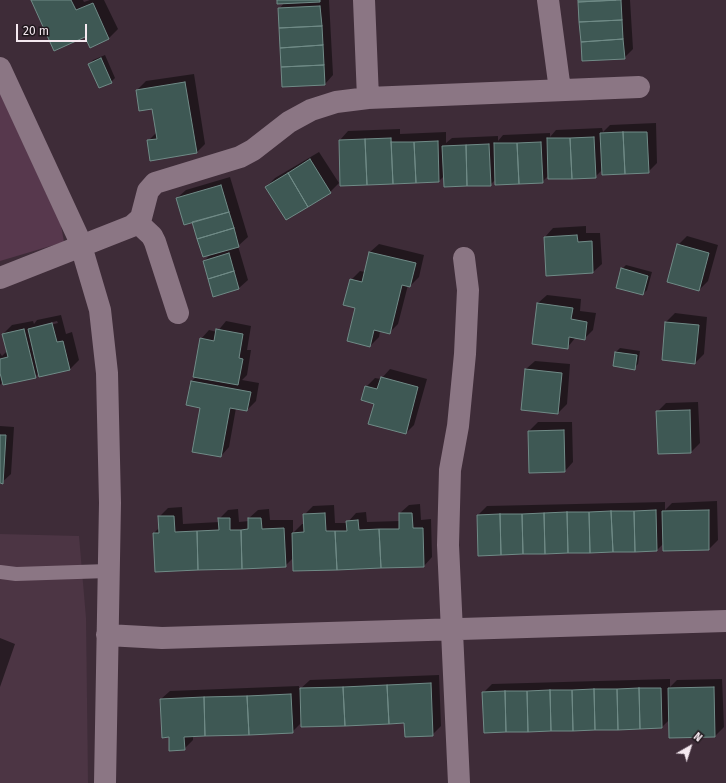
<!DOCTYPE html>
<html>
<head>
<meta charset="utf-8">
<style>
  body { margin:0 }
  #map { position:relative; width:726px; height:783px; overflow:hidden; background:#3e2c38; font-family:"Fira Sans",sans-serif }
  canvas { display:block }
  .north { position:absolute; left:670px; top:727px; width:40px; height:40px; -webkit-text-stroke:3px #20181d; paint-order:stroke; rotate:39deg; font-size:11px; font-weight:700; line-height:16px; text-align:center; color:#f5e9f0 }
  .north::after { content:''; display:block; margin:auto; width:14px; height:18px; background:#f5e9f0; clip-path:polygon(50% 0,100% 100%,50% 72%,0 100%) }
  .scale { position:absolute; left:16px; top:24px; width:71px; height:18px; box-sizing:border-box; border:2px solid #f5e9f0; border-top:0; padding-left:5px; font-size:12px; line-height:14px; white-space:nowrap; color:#f5e9f0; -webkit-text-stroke:3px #20181d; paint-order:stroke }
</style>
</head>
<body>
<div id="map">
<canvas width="726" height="783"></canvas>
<div class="north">N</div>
<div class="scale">20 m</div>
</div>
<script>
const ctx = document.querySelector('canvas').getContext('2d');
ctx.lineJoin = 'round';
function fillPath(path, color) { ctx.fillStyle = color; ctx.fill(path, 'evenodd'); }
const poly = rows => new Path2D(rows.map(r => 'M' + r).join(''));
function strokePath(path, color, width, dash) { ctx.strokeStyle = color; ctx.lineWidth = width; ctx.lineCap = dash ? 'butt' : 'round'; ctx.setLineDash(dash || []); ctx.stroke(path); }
const built = poly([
  [0,534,79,536,86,618,88,783,0,783]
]);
const green = poly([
  [0,93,61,225,64,242,0,261]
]);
const shadow = poly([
  [32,0,83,0,84,2,90,0,104,0,118,29,109,38,90,46,86,36],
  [278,0,329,0,333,75,325,84,279,9,285,2],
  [579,0,630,0,633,49,624,58,583,60],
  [105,55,115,78,111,82,89,65,93,60],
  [194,74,205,144,196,153,148,141,157,132,153,108,137,90,146,81],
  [656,123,657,163,648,172,602,170,595,177,549,175,542,182,496,179,490,185,444,176,439,181,341,185,340,140,348,131,400,129,400,134,446,132,446,143,452,138,498,136,498,141,503,135,550,133,550,137,556,130,602,128,603,132,610,125],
  [319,152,339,183,330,192,266,187,275,178],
  [230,177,248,237,238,246,248,280,239,288,204,261,211,254,193,221,177,198,186,190],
  [586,226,586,233,600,233,602,264,593,272,547,275,545,237,553,228],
  [687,236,718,245,708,281,699,290,678,245],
  [379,244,424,255,419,277,410,286,408,285,398,324,389,333,380,331,379,337,370,346,356,307,351,280,360,271,365,272,370,252],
  [626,265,652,272,647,290,643,294,622,269],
  [547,295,581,299,580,311,596,313,593,330,585,338,576,337,567,348,538,303],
  [675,313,707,317,704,354,695,363,666,322],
  [61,315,66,334,72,332,79,360,70,369,40,376,39,373,35,377,3,381,0,385,0,353,2,356,7,351,3,334,12,325,33,321,34,324,37,320],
  [57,321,58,323,38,328,38,326],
  [226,321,251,326,247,350,251,350,247,375,242,380,259,383,256,401,247,410,236,408,229,447,221,456,192,381,196,377,201,339,209,330,217,332],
  [620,348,640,351,638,364,634,368,616,352],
  [535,361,570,364,567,404,558,413,526,369],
  [390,369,427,379,414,425,406,433,375,403,366,387,375,378,381,379],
  [698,402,700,443,691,452,657,412,666,403],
  [538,422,572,422,573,462,565,471,529,431],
  [0,426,14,427,11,474,0,484],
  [717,501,718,540,709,549,664,550,664,543,657,550,478,515,487,506,665,502,665,510,672,503],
  [420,504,421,520,431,519,432,557,424,566,294,557,285,566,154,533,159,528,159,517,168,508,182,507,183,524,219,522,219,519,228,510,238,509,239,522,249,521,249,518,258,510,269,509,270,520,293,520,293,533,302,524,304,524,304,515,313,506,334,505,335,523,347,523,356,513,366,512,367,522,400,521,400,513,409,505],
  [0,638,15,644,0,687],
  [439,675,441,726,432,735,405,722,302,722,292,732,193,736,193,740,184,749,170,736,161,699,170,691,299,686,299,690,310,680],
  [670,679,670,687,677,680,722,679,724,727,715,736,669,720,662,727,483,693,492,684]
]);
const building = poly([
  [31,0,71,0,76,10,93,3,109,39,90,48,85,37,54,51,31,0],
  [277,0,320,0,320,2,277,4,277,0],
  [578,0,616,0,578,2,578,0],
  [621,0,622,20,579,22,578,2,621,0],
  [320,6,322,26,279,28,278,8,320,6],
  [622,20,623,39,581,42,579,22,622,20],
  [322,26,323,45,280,48,279,28,322,26],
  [623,39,625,59,582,61,581,42,623,39],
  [323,45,324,65,281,67,280,48,323,45],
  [101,58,112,83,99,88,88,64,101,58],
  [324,65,325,85,282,87,281,67,324,65],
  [185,82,197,153,150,161,147,140,157,139,152,109,139,111,136,90,185,82],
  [623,132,647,132,649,173,625,174,623,132],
  [623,132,625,174,602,175,600,133,623,132],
  [594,137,596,178,572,179,570,138,594,137],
  [391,138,393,184,367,185,365,139,391,138],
  [547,138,570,138,572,179,548,179,547,138],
  [365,139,367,185,340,186,339,140,365,139],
  [438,141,439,182,416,183,414,142,438,141],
  [391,142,414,142,416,183,393,184,391,142],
  [541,142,543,183,519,184,517,143,541,142],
  [494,143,517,143,519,184,495,185,494,143],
  [489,144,491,186,467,186,466,145,489,144],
  [466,145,467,186,444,187,442,146,466,145],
  [310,159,331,193,308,207,288,173,310,159],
  [288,173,308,207,286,220,265,187,288,173],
  [221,185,229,212,184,225,176,198,221,185],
  [229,212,234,228,197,239,192,222,229,212],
  [234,228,239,247,203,257,197,239,234,228],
  [577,235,578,242,592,241,593,273,546,276,544,237,577,235],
  [677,244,709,253,699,291,667,282,677,244],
  [369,252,416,263,410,287,402,285,390,334,374,330,370,347,347,341,355,308,343,305,350,279,362,282,369,252],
  [229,253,234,271,208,279,203,261,229,253],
  [621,268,648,276,643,295,616,288,621,268],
  [234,271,239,289,213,297,208,279,234,271],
  [537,303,573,308,571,319,587,322,585,340,569,337,568,349,532,344,537,303],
  [665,322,699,325,695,364,662,360,665,322],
  [52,323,57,342,63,341,70,370,39,377,28,329,52,323],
  [24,329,36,378,3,385,0,373,0,359,8,357,2,334,24,329],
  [216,329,243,334,239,358,243,359,238,385,193,377,200,338,214,341,216,329],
  [615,352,637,355,635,370,613,366,615,352],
  [525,369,562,373,558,414,521,410,525,369],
  [381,377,418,387,406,434,368,424,374,404,361,400,365,386,377,389,381,377],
  [191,381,251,392,247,411,230,408,221,457,192,452,200,408,186,405,191,381],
  [690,410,691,453,658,454,656,411,690,410],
  [564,430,565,472,529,473,528,431,564,430],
  [0,435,6,435,3,484,0,483,0,435],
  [656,510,657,551,635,552,634,511,656,510],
  [709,510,709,550,663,551,662,511,709,510],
  [611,511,613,552,590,553,589,512,611,511],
  [611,511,634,511,635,552,613,552,611,511],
  [567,512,568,553,545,554,544,513,567,512],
  [567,512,589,512,590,553,568,553,567,512],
  [325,513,326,531,335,531,337,570,293,571,292,533,304,532,303,514,325,513],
  [399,513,412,513,413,528,423,528,424,567,381,568,379,529,399,529,399,513],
  [544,513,545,554,523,554,522,514,544,513],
  [500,514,501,555,478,556,477,515,500,514],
  [500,514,522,514,523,554,501,555,500,514],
  [158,516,174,516,175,532,197,531,198,570,155,572,153,533,159,533,158,516],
  [218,518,230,518,230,530,241,530,242,569,198,570,197,531,219,530,218,518],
  [248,518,261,518,262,529,284,528,286,567,242,569,241,530,248,529,248,518],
  [358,520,359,530,379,529,381,568,337,570,335,531,347,531,346,521,358,520],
  [431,683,433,736,405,737,404,723,389,724,387,685,431,683],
  [387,685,389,724,345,726,343,687,387,685],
  [343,687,345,726,301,727,300,688,343,687],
  [714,687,715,737,669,738,668,688,714,687],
  [639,688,640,729,618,730,617,689,639,688],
  [639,688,661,688,662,728,640,729,639,688],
  [594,689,595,730,573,731,572,690,594,689],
  [594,689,617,689,618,730,595,730,594,689],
  [550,690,551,731,528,732,527,691,550,690],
  [550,690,572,690,573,731,551,731,550,690],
  [505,691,506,732,484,733,482,692,505,691],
  [505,691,527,691,528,732,506,732,505,691],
  [291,694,293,733,249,735,247,696,291,694],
  [247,696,249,735,205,736,204,697,247,696],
  [204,697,205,736,184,737,185,750,169,751,169,737,162,738,160,699,204,697]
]);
const lane = poly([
  [0,572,16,574,108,571]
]);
const street = poly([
  [364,0,368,98],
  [548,0,560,90],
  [0,68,79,239,100,310,107,373,110,503,105,783],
  [137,222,152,236,155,242,178,313],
  [0,278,132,226,141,218,148,191,155,183,240,157,253,150,289,122,311,110,336,102,368,98,639,87],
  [107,635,162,638,726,621],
  [459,783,448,545,450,470,458,426,465,354,468,290,464,258]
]);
fillPath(built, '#4c3544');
fillPath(green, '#57384d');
fillPath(shadow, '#0007');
fillPath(building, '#3e5854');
strokePath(building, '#708b87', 1);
strokePath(lane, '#8b7684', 14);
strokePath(street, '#8b7684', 22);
</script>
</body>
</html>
